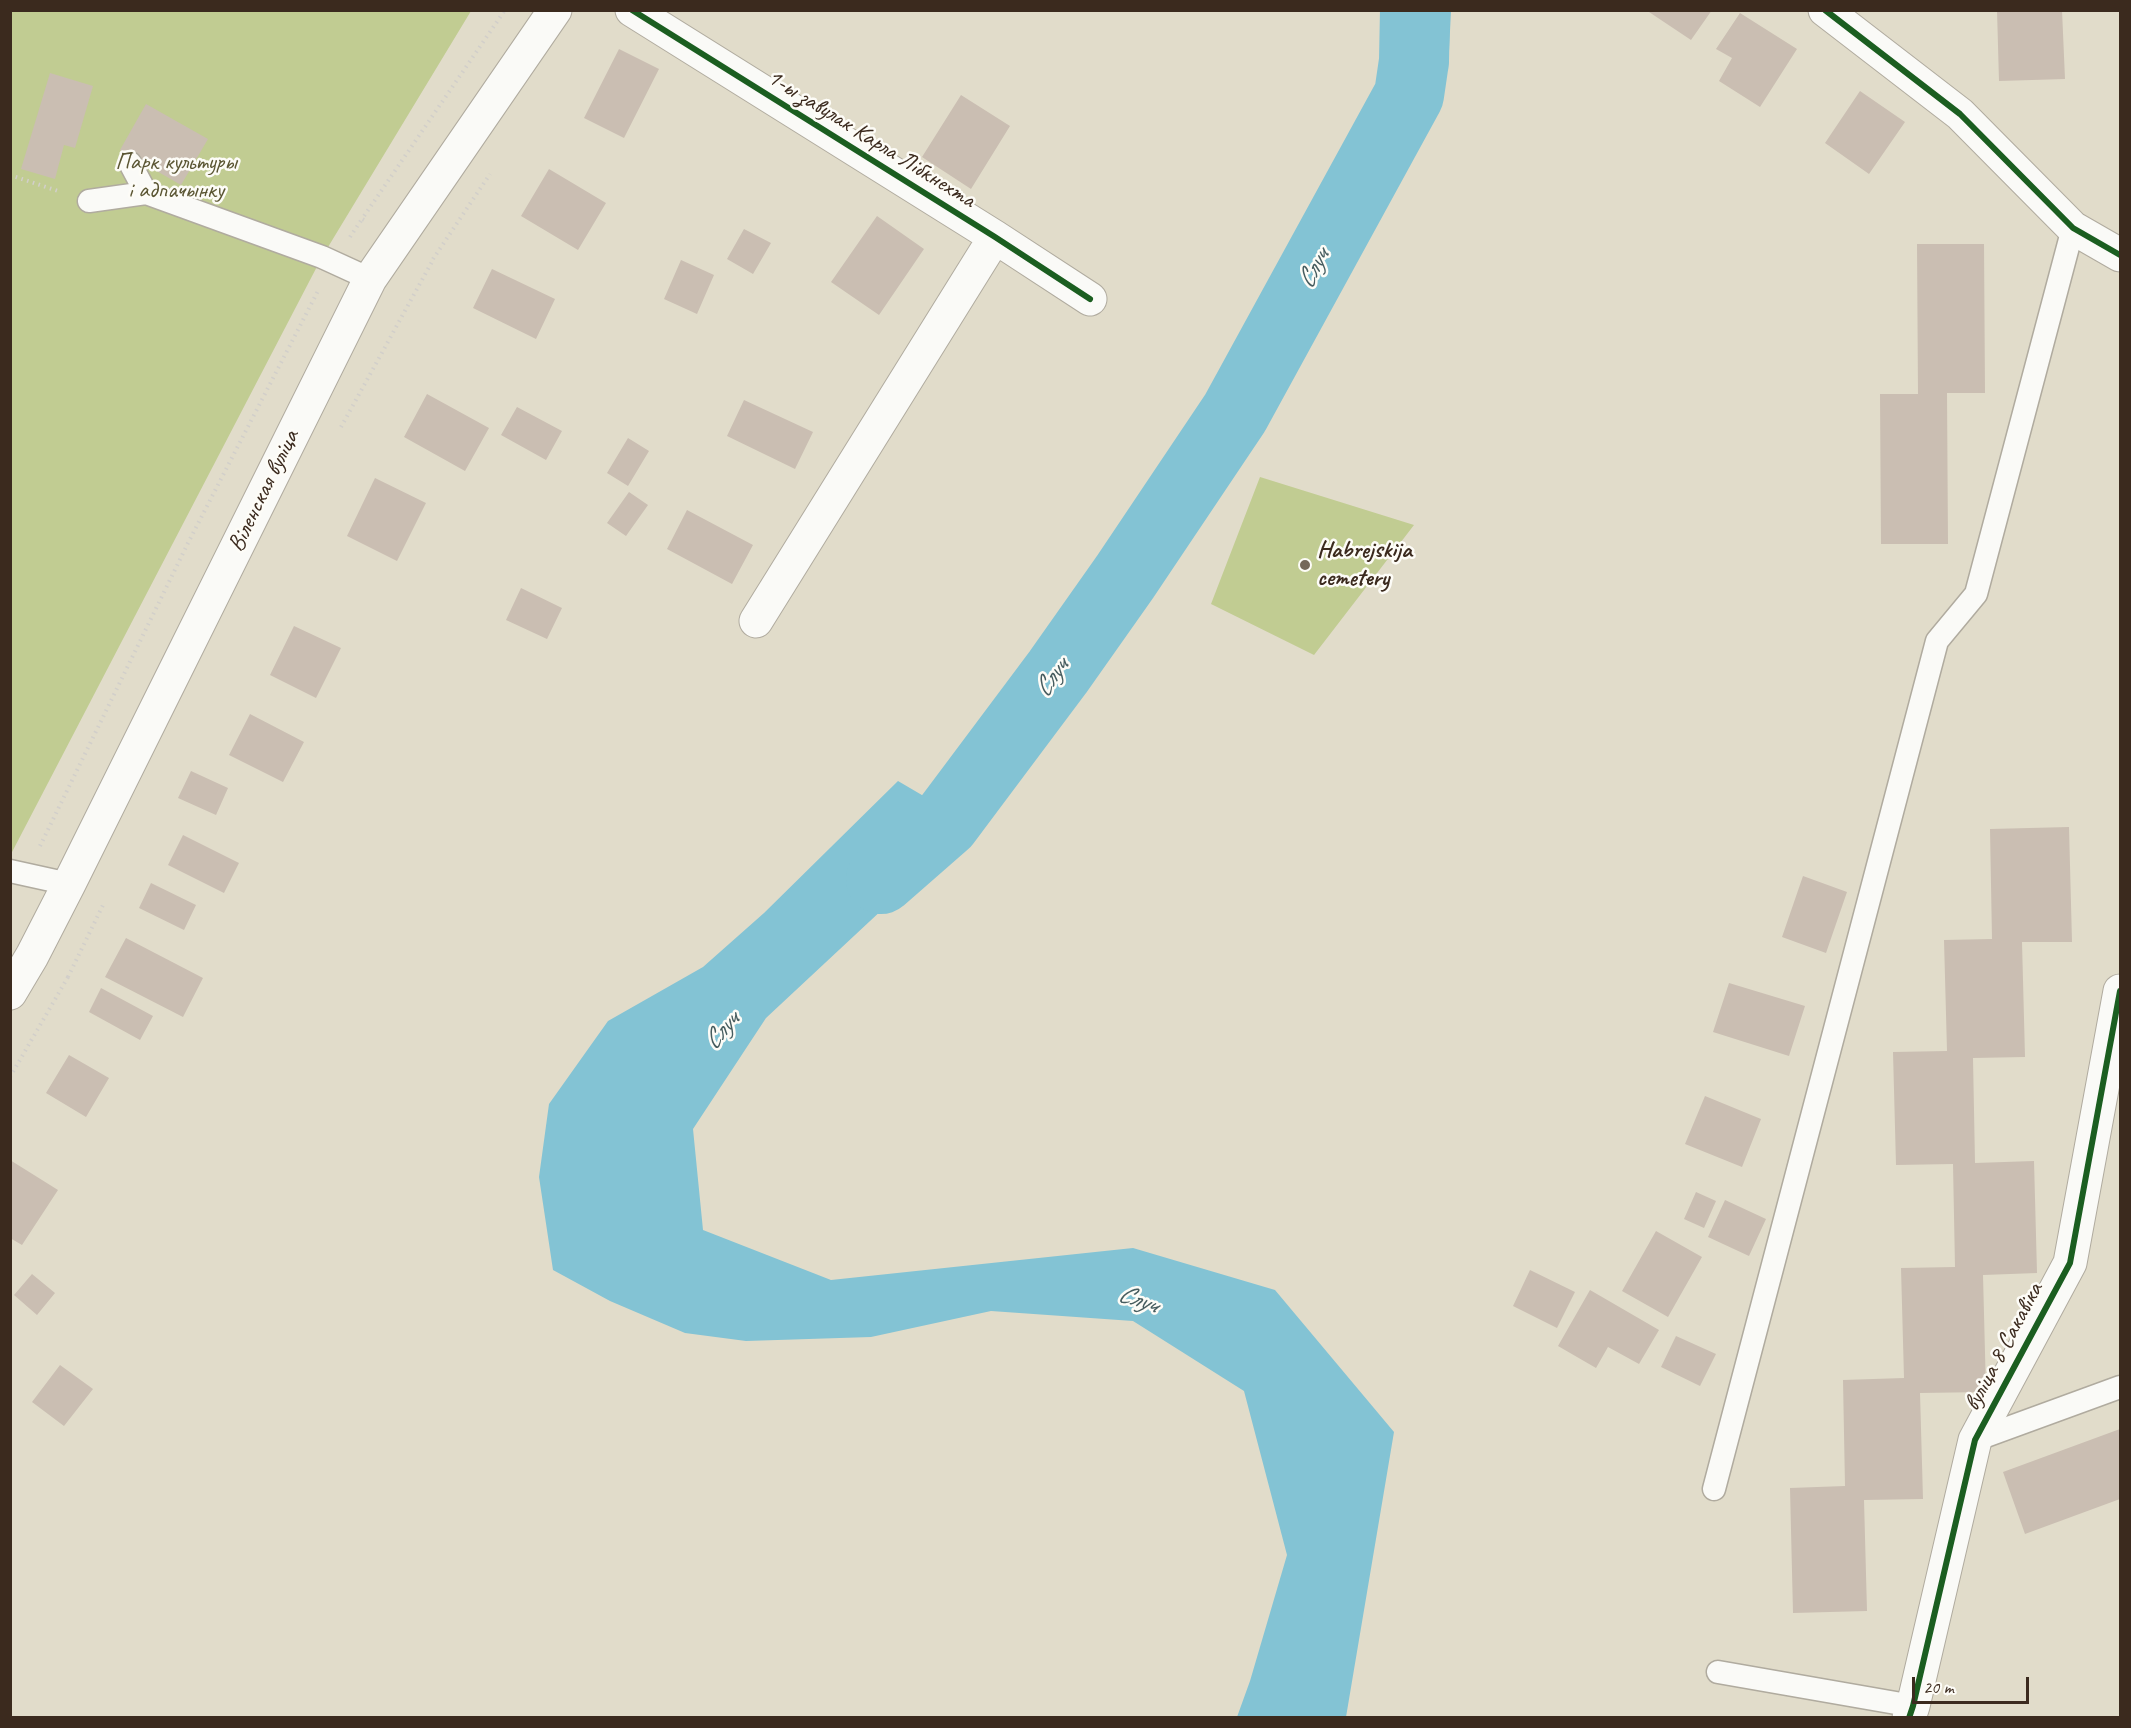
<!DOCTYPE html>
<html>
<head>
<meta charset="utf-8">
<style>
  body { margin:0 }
  #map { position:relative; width:2131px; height:1728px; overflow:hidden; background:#e1dcca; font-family:Caveat,sans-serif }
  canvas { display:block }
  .frame { position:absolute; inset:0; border:12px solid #3b2a1e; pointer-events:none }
  .scale { position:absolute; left:1912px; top:1677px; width:117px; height:27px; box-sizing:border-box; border:3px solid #3b2a1e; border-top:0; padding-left:8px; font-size:18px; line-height:21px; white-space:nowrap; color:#3b2a1e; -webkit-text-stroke:4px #fdfcf7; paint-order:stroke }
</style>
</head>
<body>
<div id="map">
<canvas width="2131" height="1728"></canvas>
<div class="frame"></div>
<div class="scale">20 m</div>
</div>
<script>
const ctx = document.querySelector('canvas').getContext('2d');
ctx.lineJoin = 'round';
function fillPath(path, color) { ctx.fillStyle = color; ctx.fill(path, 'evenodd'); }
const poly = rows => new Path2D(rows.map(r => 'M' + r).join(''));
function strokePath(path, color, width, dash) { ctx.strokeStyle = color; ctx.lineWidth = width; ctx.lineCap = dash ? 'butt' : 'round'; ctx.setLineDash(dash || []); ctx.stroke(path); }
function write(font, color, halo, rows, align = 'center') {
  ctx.font = font + ' Caveat,sans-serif'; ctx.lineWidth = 5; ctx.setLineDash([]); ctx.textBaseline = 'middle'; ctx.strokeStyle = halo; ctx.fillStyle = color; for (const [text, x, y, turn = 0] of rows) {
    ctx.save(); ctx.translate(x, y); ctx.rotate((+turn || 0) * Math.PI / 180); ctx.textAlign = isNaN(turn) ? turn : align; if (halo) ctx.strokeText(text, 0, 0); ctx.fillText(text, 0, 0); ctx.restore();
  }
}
const green = poly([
  [11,11,471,11,322,257,11,854],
  [1260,477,1414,525,1314,655,1211,604]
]);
const water = poly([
  [1386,11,1451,11,1448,71,1414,61,1384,59],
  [898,781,973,825,766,1018,693,1129,703,1230,831,1280,1133,1248,1275,1290,1394,1432,1346,1717,1237,1717,1250,1681,1287,1555,1244,1391,1133,1321,991,1311,871,1337,746,1341,685,1333,610,1301,553,1270,539,1177,549,1104,608,1021,703,967,764,913]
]);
const river = poly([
  [881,879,945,823,1058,672,1125,577,1235,413,1409,95,1414,61,1415,10]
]);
const building = poly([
  [1646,10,1712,10,1691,40],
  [1997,10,2062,10,2065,79,1999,81],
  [1740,13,1797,49,1760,107,1719,81,1732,58,1716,49],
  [619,49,659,69,624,138,584,118],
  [50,73,93,86,75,148,64,145,55,179,21,169],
  [1860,91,1905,122,1869,174,1825,143],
  [961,95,1010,126,971,189,922,157],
  [146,104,208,139,181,185,120,150],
  [549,169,606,203,578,250,521,216],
  [877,216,924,249,879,315,831,282],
  [744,229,771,243,753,274,727,259],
  [1917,244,1984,244,1985,393,1947,393,1948,544,1881,544,1880,394,1918,394],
  [681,260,714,275,697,314,664,299],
  [492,269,555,299,536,339,473,308],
  [427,394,489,428,465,471,404,437],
  [744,400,813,432,795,469,727,436],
  [517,407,562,431,546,460,501,435],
  [628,438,649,451,628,486,607,473],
  [375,478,426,503,397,561,347,536],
  [629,492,648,505,626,536,607,523],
  [687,510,753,545,732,584,667,549],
  [521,588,562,608,547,639,506,620],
  [294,626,341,648,316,698,270,675],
  [250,714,304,742,283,782,229,755],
  [191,771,228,788,216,815,178,798],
  [2069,827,2072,942,2022,942,2025,1057,1973,1058,1975,1163,2034,1161,2037,1273,1983,1275,1986,1392,1920,1393,1923,1499,1864,1500,1867,1611,1793,1613,1790,1488,1845,1486,1843,1380,1904,1378,1901,1268,1955,1267,1953,1164,1896,1165,1893,1052,1947,1051,1944,940,1992,939,1990,829],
  [183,835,239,863,224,893,168,865],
  [1803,876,1847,892,1826,953,1782,937],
  [151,883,196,905,184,930,139,908],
  [126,938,203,978,183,1017,105,977],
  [1729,983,1805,1006,1789,1056,1713,1032],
  [101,988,153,1016,140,1040,89,1012],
  [69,1055,109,1078,86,1117,46,1093],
  [1705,1096,1761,1119,1742,1167,1685,1144],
  [10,1160,58,1190,22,1245,10,1238],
  [1696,1192,1716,1201,1704,1228,1684,1219],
  [1725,1200,1766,1219,1749,1256,1708,1237],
  [1656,1231,1702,1257,1668,1317,1622,1291],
  [1530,1270,1575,1292,1557,1328,1513,1306],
  [32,1274,55,1293,37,1315,14,1295],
  [1590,1290,1659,1330,1639,1364,1608,1347,1596,1368,1558,1346],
  [1676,1336,1716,1354,1700,1386,1661,1367],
  [60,1365,93,1389,64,1426,32,1402],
  [2120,1429,2120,1499,2025,1534,2003,1472]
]);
const path = poly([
  [10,11,11,10],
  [10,175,61,192],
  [364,220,362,219,505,10],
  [350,237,362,219],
  [433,259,490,174],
  [341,427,433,260],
  [40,846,188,543,319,289],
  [68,977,104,903],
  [10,1077,68,977]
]);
const lane = poly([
  [130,163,146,193,322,257,370,279],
  [89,201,146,193],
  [10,871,69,884],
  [1975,1440,2120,1387],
  [1714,1489,1937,641,1976,594,2073,228],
  [1718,1672,1913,1706]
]);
const street = poly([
  [632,10,995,237,1090,299],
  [1825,10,1960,114,2073,228,2120,255],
  [756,621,995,237],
  [1909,1718,1913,1706,1975,1440,2070,1263,2120,991]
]);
const secondary = poly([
  [10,993,32,956,69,884,370,279,555,10]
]);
const cycleway = poly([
  [632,10,995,237,1090,299],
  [1825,10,1960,114,2073,228,2120,255],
  [1909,1718,1913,1706,1975,1440,2070,1263,2120,991]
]);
const markers = [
  [1305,565,6,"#75685a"]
];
const streetNames = [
  ["1-ы завулак Карла Лібкнехта",871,139,32],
  ["Віленская вуліца",264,491,-64],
  ["вуліца 8 Сакавіка",2004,1347,-62]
];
const parkNames = [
  ["Парк культуры",176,163],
  ["і адпачынку",176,191]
];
const poiNames = [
  ["Habrejskija",1317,551],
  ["cemetery",1317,579]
];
const waterNames = [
  ["Случ",1314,269,-61],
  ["Случ",1052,678,-54],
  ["Случ",722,1031,-48],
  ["Случ",1138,1300,20]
];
fillPath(green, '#c1cc92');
fillPath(water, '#83c3d4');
strokePath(river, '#83c3d4', 70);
fillPath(building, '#cabeb2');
strokePath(lane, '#b0ab9f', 25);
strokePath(street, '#b0ab9f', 35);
strokePath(secondary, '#b0ab9f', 35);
strokePath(path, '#d2cfca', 4, [1.5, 4.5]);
strokePath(lane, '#fafaf7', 22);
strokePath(street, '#fafaf7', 33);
strokePath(secondary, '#fafaf7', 33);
strokePath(cycleway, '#1b5e20', 6);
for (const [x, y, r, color] of markers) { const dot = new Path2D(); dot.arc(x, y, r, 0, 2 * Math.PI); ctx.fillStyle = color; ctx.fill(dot); strokePath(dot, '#fdfcf7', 2); }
write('24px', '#3b2a1e', '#fdfcf7', streetNames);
write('24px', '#5b5633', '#fdfcf7', parkNames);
write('bold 24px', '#3b2a1e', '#fdfcf7', poiNames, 'left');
write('italic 26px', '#465c5f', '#fdfcf7', waterNames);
</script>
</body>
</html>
